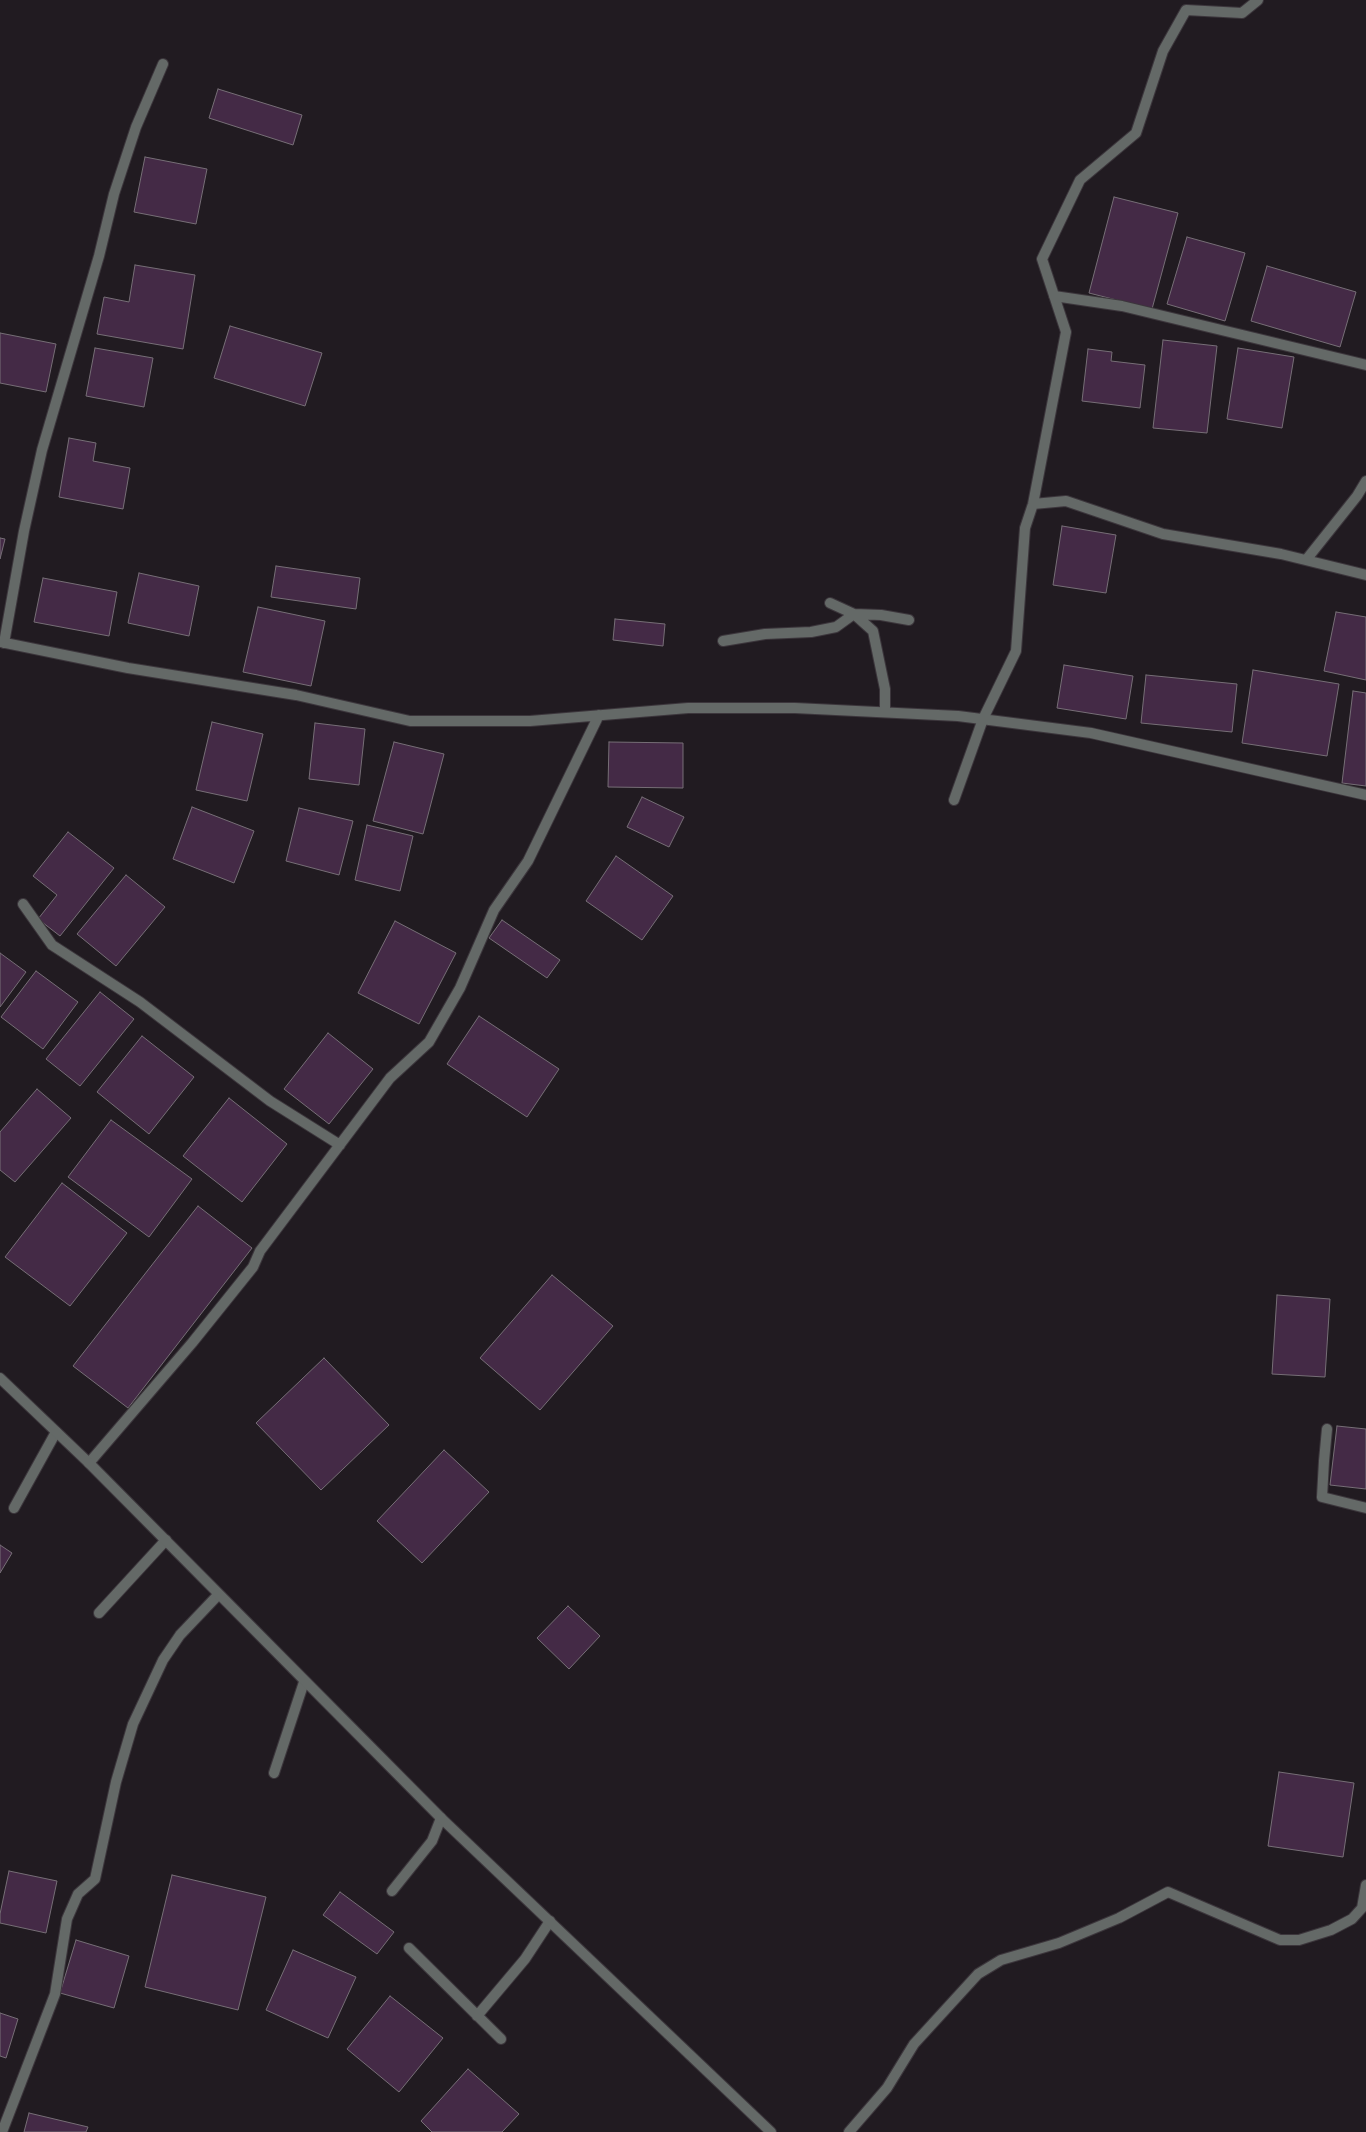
<!DOCTYPE html>
<html>
<head>
<meta charset="utf-8">
<style>
  body { margin:0 }
  canvas { display:block; background:#211b21 }
</style>
</head>
<body>
<canvas width="1366" height="2132"></canvas>
<script>
const ctx = document.querySelector('canvas').getContext('2d');
ctx.lineJoin = 'round';
function fillPath(path, color) { ctx.fillStyle = color; ctx.fill(path, 'evenodd'); }
const poly = rows => new Path2D(rows.map(r => 'M' + r).join(''));
function strokePath(path, color, width, dash) { ctx.strokeStyle = color; ctx.lineWidth = width; ctx.lineCap = dash ? 'butt' : 'round'; ctx.setLineDash(dash || []); ctx.stroke(path); }
const building = poly([
  [218,89,302,115,293,145,209,118,218,89],
  [145,157,207,169,196,224,134,212,145,157],
  [1114,197,1178,213,1152,309,1089,293,1114,197],
  [1187,237,1245,253,1225,321,1167,304,1187,237],
  [135,265,195,275,183,349,97,334,104,297,129,302,135,265],
  [1267,266,1356,292,1340,347,1251,321,1267,266],
  [230,326,322,353,305,406,214,378,230,326],
  [0,333,56,344,46,392,0,383,0,333],
  [1163,340,1217,346,1207,433,1153,428,1163,340],
  [95,348,153,358,144,407,86,396,95,348],
  [1238,348,1294,357,1282,428,1227,419,1238,348],
  [1088,349,1112,352,1111,361,1145,365,1140,408,1082,401,1088,349],
  [69,438,96,443,93,461,130,468,123,509,59,497,69,438],
  [1062,526,1116,535,1106,593,1053,585,1062,526],
  [0,538,5,539,0,559,0,538],
  [276,566,360,578,356,609,271,597,276,566],
  [139,573,199,586,189,636,128,623,139,573],
  [43,578,117,592,109,636,34,622,43,578],
  [258,607,325,621,311,686,243,672,258,607],
  [1336,612,1366,617,1366,680,1324,671,1336,612],
  [615,619,665,624,663,646,613,640,615,619],
  [1064,665,1133,676,1126,719,1057,708,1064,665],
  [1253,670,1339,684,1327,756,1242,743,1253,670],
  [1146,675,1237,684,1232,732,1141,723,1146,675],
  [1353,691,1366,693,1366,786,1342,783,1353,691],
  [212,722,263,734,247,801,196,790,212,722],
  [315,723,365,729,359,785,309,779,315,723],
  [394,742,444,754,423,834,373,821,394,742],
  [609,742,683,743,683,788,608,787,609,742],
  [642,797,684,817,669,847,627,827,642,797],
  [192,807,254,831,234,883,173,859,192,807],
  [299,808,353,821,339,875,286,861,299,808],
  [367,825,413,836,400,891,355,880,367,825],
  [68,832,114,868,60,936,38,919,57,895,33,876,68,832],
  [616,856,673,896,642,940,586,901,616,856],
  [126,875,165,907,116,966,77,934,126,875],
  [502,920,560,960,547,978,489,938,502,920],
  [395,921,456,953,419,1024,358,993,395,921],
  [0,953,26,972,0,1007,0,953],
  [36,971,78,1002,43,1049,1,1017,36,971],
  [100,992,134,1019,80,1086,46,1059,100,992],
  [479,1016,559,1069,527,1117,447,1064,479,1016],
  [328,1033,373,1069,329,1124,284,1089,328,1033],
  [142,1036,194,1077,149,1134,97,1092,142,1036],
  [37,1089,71,1118,15,1182,0,1170,0,1132,37,1089],
  [229,1098,287,1144,242,1202,183,1156,229,1098],
  [111,1120,192,1179,149,1237,68,1177,111,1120],
  [62,1183,127,1233,70,1306,5,1257,62,1183],
  [198,1206,252,1248,128,1408,73,1366,198,1206],
  [552,1275,613,1326,540,1410,480,1358,552,1275],
  [1277,1295,1330,1299,1325,1377,1272,1374,1277,1295],
  [324,1358,389,1425,321,1490,256,1423,324,1358],
  [1337,1426,1366,1429,1366,1489,1330,1485,1337,1426],
  [444,1450,489,1492,422,1563,377,1521,444,1450],
  [0,1545,12,1553,0,1573,0,1545],
  [568,1606,600,1636,569,1669,537,1638,568,1606],
  [1279,1772,1354,1783,1343,1857,1268,1846,1279,1772],
  [9,1871,57,1881,46,1933,0,1923,0,1914,9,1871],
  [172,1875,266,1897,238,2010,145,1987,172,1875],
  [340,1892,394,1932,377,1954,323,1915,340,1892],
  [76,1940,129,1956,114,2008,60,1993,76,1940],
  [293,1950,356,1977,328,2038,266,2010,293,1950],
  [390,1996,443,2038,399,2092,347,2049,390,1996],
  [0,2013,18,2019,6,2058,0,2056,0,2013],
  [468,2069,519,2114,502,2132,432,2132,421,2121,468,2069],
  [29,2113,88,2127,86,2132,24,2132,29,2113]
]);
const minor = poly([
  [1054,296,1122,306,1366,365],
  [1033,504,1066,501,1163,534,1281,554,1366,575],
  [1306,560,1357,496,1366,481],
  [830,603,854,614,873,631,885,689,885,712],
  [723,641,765,634,811,632,836,627,854,614,881,615,909,620],
  [0,642,128,668,296,695,410,721,530,721,688,708,795,708,958,716,1091,733,1366,795],
  [4,643,24,531,42,450,99,256,114,194,136,127,163,64],
  [954,800,983,719,1016,651,1025,528,1033,504,1066,332,1042,259,1080,180,1136,133,1163,51,1186,10,1242,13,1258,0],
  [23,904,52,945,140,1002,270,1101,340,1145],
  [1327,1429,1324,1461,1322,1497,1366,1508],
  [89,1463,192,1343,253,1267,260,1251,390,1078,429,1042,460,988,494,910,528,861,599,715],
  [14,1508,56,1432],
  [99,1613,166,1540],
  [274,1773,304,1682],
  [392,1891,432,1841,441,1818],
  [409,1948,501,2039],
  [477,2016,525,1959,550,1921],
  [2,2132,55,1994,67,1919,78,1894,95,1879,116,1782,133,1724,163,1660,180,1635,218,1595],
  [849,2132,887,2088,914,2044,978,1974,1001,1960,1059,1943,1119,1918,1168,1892,1280,1940,1299,1940,1331,1930,1352,1919,1362,1908,1366,1885]
]);
const tertiary = poly([
  [0,1378,89,1463,441,1818,771,2132]
]);
fillPath(building, '#442a46');
strokePath(building, '#766e76', 1);
strokePath(minor, '#3c363c', 12);
strokePath(tertiary, '#3c363c', 12);
strokePath(minor, '#646967', 10);
strokePath(tertiary, '#646967', 10);
</script>
</body>
</html>
